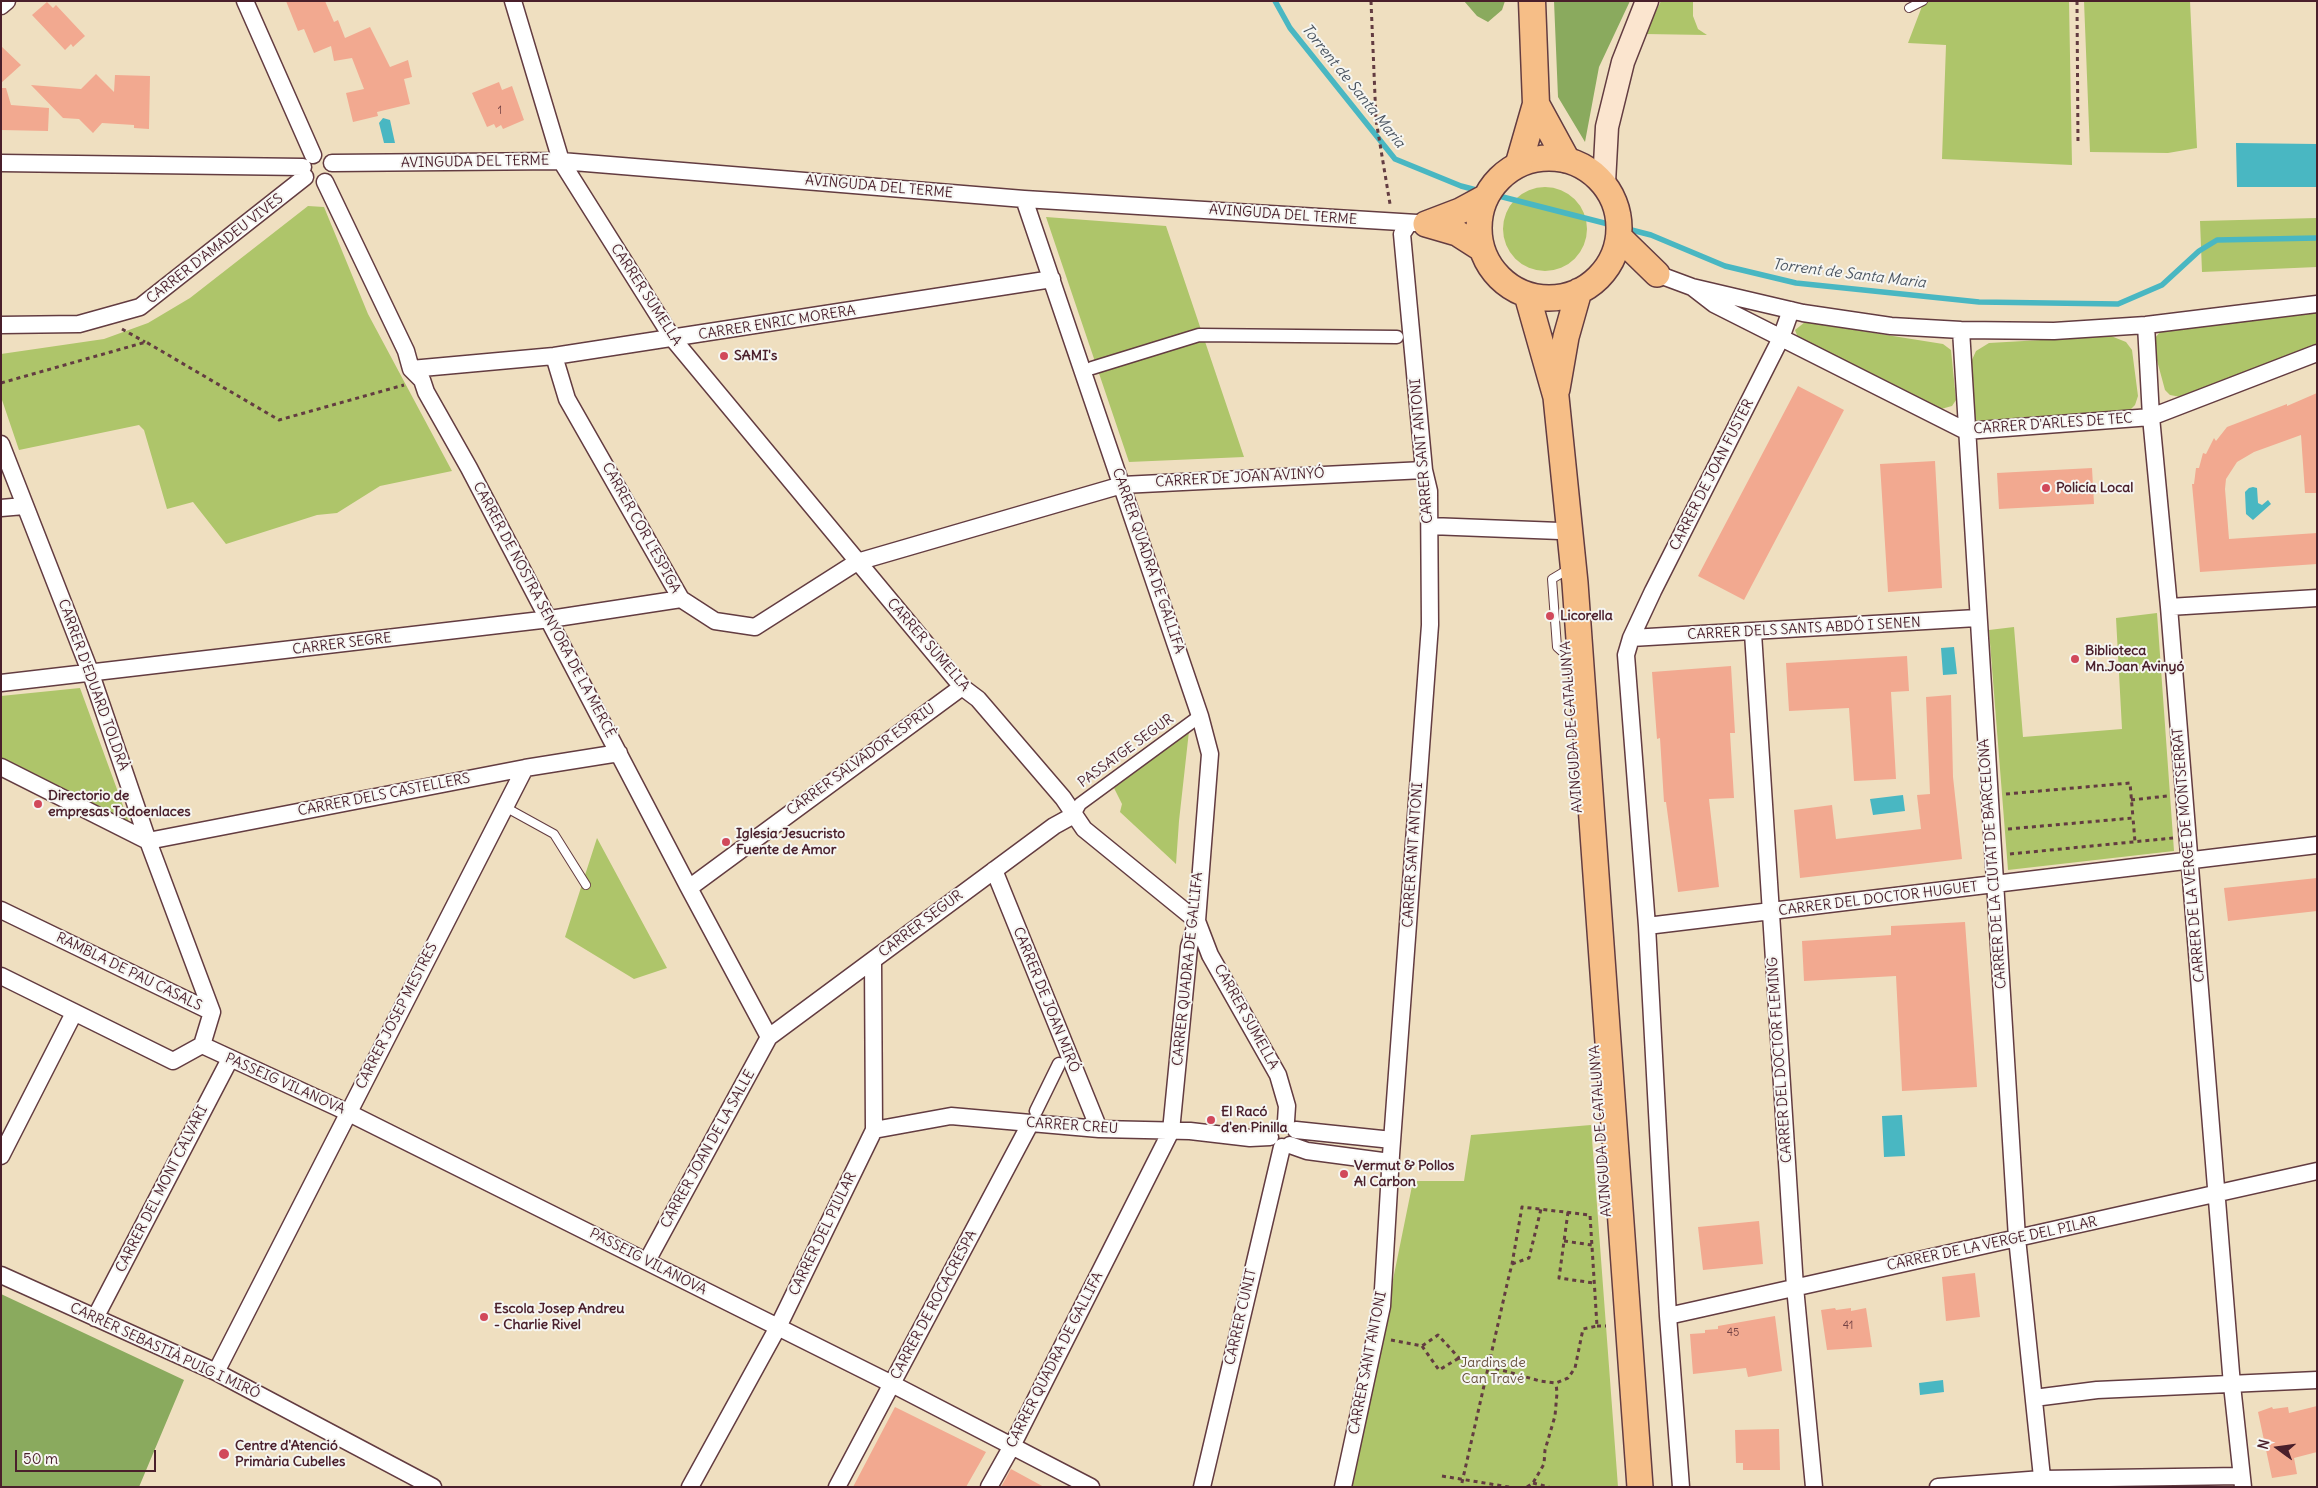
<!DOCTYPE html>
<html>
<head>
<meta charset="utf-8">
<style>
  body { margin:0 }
  #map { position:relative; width:2318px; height:1488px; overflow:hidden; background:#efdfc0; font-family:Delius,sans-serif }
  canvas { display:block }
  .frame { position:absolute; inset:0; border:2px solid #4a1f2b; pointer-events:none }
  .north { position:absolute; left:2253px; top:1423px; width:50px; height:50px; -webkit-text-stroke:4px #f6f6f2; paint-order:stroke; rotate:284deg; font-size:14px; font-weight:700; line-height:20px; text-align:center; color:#4a1f2b }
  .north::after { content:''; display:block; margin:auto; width:18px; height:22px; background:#4a1f2b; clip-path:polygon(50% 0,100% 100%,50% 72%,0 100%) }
  .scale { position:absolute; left:15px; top:1450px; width:141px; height:22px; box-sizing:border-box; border:2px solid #4a1f2b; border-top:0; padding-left:6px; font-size:15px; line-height:18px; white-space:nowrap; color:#4a1f2b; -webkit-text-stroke:4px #f6f6f2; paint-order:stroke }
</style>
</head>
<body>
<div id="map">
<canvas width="2318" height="1488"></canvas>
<div class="frame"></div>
<div class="north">N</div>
<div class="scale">50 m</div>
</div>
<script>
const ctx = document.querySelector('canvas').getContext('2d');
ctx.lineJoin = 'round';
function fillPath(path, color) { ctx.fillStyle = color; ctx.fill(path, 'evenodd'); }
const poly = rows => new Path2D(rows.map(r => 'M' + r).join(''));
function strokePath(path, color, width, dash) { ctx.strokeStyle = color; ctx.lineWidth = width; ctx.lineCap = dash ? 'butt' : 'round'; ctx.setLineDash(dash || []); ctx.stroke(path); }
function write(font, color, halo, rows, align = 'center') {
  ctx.font = font + ' Delius,sans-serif'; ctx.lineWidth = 4; ctx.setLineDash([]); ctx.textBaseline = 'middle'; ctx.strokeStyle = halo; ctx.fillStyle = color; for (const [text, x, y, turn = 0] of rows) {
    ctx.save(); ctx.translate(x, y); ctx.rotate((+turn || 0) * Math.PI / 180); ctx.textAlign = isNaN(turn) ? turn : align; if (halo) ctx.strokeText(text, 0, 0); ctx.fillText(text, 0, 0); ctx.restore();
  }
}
const green = poly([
  [1661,1,1693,1,1693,16,1698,29,1707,35,1645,34],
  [1924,1,2069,1,2072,165,1942,159,1946,45,1908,43],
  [2084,1,2190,1,2197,148,2168,153,2090,152],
  '1503 229a42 42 0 1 1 84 0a42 42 0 1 1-84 0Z',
  [308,206,324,207,368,314,452,471,380,486,337,513,317,515,226,544,193,502,167,509,144,430,139,425,19,450,1,397,1,354,104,339,148,323,190,298],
  [1046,217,1166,226,1244,457,1129,462],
  [2317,218,2317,267,2202,272,2200,221],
  [2317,312,2317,349,2186,398,2170,395,2165,390,2155,353,2155,338,2160,332],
  [1805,322,1943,344,1951,350,1956,400,1952,406,1941,409,1809,346,1798,338,1795,330],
  [2111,336,2126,342,2132,350,2138,396,2135,405,2127,413,1983,423,1976,421,1972,414,1971,362,1976,351,1989,343],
  [2157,613,2174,851,2008,870,1989,630,2014,627,2023,737,2122,729,2116,618],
  [80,688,133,833,1,767,1,696],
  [1189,731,1179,821,1176,864,1120,812,1122,804,1114,788],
  [597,838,667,968,634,979,565,937],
  [1591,1125,1618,1487,1351,1487,1413,1181,1464,1181,1471,1135]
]);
const forest = poly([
  [1464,1,1505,1,1502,10,1488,22,1477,16],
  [1554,1,1630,1,1599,67,1585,142,1558,97],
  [1,1294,184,1380,139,1487,1,1487]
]);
const water = poly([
  [383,118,390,120,395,143,384,143,379,123],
  [2236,143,2317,144,2317,187,2237,187],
  [2253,487,2257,488,2258,503,2262,505,2268,500,2271,504,2253,520,2246,514,2245,492,2249,488],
  [1954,647,1957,674,1943,675,1941,648],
  [1903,795,1905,811,1873,815,1870,799],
  [1902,1115,1905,1156,1884,1157,1882,1116],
  [1943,1380,1944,1392,1920,1395,1919,1383]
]);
const stream = poly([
  [1275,1,1290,28,1395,159,1461,186,1480,191],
  [1491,194,1651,235,1725,266,1796,283,1979,302,2118,304,2162,285,2199,251,2217,240,2317,238]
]);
const building = poly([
  [286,1,325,1,334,22,338,20,345,38,370,27,390,67,408,60,412,77,404,79,410,104,377,112,378,116,353,122,346,93,364,89,352,58,334,61,331,46,314,53,304,29,298,31],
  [47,2,53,8,56,5,85,36,73,47,71,44,65,50,32,15],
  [1,46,21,65,1,83],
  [96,74,114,92,115,75,150,76,149,129,134,128,134,125,102,123,93,133,79,119,63,118,31,85,81,89],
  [499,82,502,90,512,86,524,120,503,129,501,125,496,128,494,124,487,127,472,93],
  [1,88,6,88,11,105,49,108,48,131,1,130],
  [1798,386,1844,410,1744,600,1698,576],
  [2317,393,2317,493,2305,493,2301,435,2254,452,2237,462,2226,479,2225,489,2229,539,2317,533,2317,564,2200,572,2192,484,2194,484,2196,468,2199,468,2203,453,2206,454,2214,438,2216,441,2227,427,2287,404,2287,406],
  [1935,461,1942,588,1888,592,1880,464],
  [2092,468,2094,504,1999,509,1997,473],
  [1907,656,1909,691,1891,692,1896,779,1854,781,1849,708,1789,711,1786,663],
  [1731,666,1735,733,1730,733,1734,798,1709,799,1719,887,1678,892,1666,802,1664,802,1660,738,1657,739,1652,672],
  [1951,695,1953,777,1962,859,1800,878,1794,810,1832,805,1836,839,1921,829,1917,795,1930,794,1926,697],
  [2317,878,2317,911,2228,921,2224,888],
  [1965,922,1977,1087,1902,1091,1896,976,1804,981,1802,941,1891,935,1891,926],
  [1759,1221,1763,1264,1703,1270,1698,1227],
  [1975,1273,1980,1317,1946,1321,1942,1277],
  [1835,1308,1836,1310,1851,1308,1851,1311,1866,1308,1872,1347,1827,1350,1821,1310],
  [1775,1316,1782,1371,1748,1377,1746,1368,1693,1374,1690,1334,1705,1333,1705,1330,1718,1329,1718,1326],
  [2317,1406,2317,1452,2294,1458,2297,1474,2272,1478,2258,1412,2272,1407,2273,1409,2288,1407,2289,1413],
  [895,1407,986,1452,966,1487,853,1487],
  [1779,1429,1780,1470,1743,1470,1743,1463,1736,1463,1735,1430],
  [1011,1469,1044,1487,1001,1487]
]);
const path = poly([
  [1371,1,1376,120,1390,204],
  [2077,1,2078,144],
  [122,329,145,342],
  [1,383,146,342,279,420,404,385],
  [2006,794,2130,783,2133,818],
  [2131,800,2167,796],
  [2008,829,2133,818,2135,842],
  [2010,854,2173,838],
  [1568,1212,1559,1278,1594,1283],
  [1564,1241,1592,1245],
  [1512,1264,1529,1258,1541,1209],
  [1597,1326,1606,1326],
  [1391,1340,1422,1346,1438,1335,1459,1358,1540,1381,1556,1383,1568,1378,1575,1368,1583,1329,1597,1326,1590,1215,1522,1207,1512,1264,1508,1280,1461,1487],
  [1422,1346,1439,1370,1459,1358],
  [1442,1476,1509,1487],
  [1533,1483,1549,1487],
  [1527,1487,1533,1483,1544,1464,1545,1450,1555,1416,1557,1393,1556,1383]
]);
const service = poly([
  [1909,8,1923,1],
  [1562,573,1552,579,1557,647,1567,656],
  [505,807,554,834,586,885]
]);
const pedestrian = poly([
  [1092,368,1199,335,1397,337],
  [1074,815,1080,804,1200,716],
  [1036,1111,1059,1064]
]);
const minor = poly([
  [245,1,313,155],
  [513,1,561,161,673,339,962,687,978,699,1063,798,1084,829,1197,921,1210,955,1278,1075,1287,1106,1286,1121],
  [1,6,7,1],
  [1,163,303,167],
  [332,163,561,161,1024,199,1417,223],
  [325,182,406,351,411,369,422,380,426,392,469,468,689,888,769,1037],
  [1657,274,1692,287,1803,313,1891,326,1961,330,2054,331,2146,325,2317,304],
  [1692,287,1714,304,1966,431,2151,417,2317,353],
  [1,325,79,324,140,307,305,177],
  [2146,325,2151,417,2169,607,2232,1385,2243,1487],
  [1961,330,2017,1238,2043,1487],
  [554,356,567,399,681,599,715,621,755,627,857,562,1122,485,1424,470],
  [411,369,554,356,1052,279],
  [1,444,91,674,148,841,212,1012],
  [1,508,24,506],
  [1430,526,1560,531],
  [2169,607,2317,598],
  [1753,633,1795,1287,1814,1487],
  [1631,638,1977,618],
  [1,683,550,619,681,599],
  [1,767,148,841,525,768,619,753],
  [994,870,1099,1129],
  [689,888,962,687],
  [1,910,212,1012,202,1045,173,1061,1,976],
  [1647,926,2317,845],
  [202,1045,347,1112,892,1384,1091,1487],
  [874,1130,951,1116,1099,1129,1190,1131,1250,1138,1270,1137],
  [1296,1130,1392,1140],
  [1290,1145,1307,1151,1390,1162],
  [1,1156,74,1013],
  [647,1261,769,1037,1054,826,1074,815],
  [1,1275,216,1372,433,1487],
  [1668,1316,2317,1171],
  [95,1318,230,1059],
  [216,1372,525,768],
  [2034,1398,2097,1390,2317,1380],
  [690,1487,778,1327,874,1130,873,960],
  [837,1487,1030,1124],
  [989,1487,1012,1446,1171,1131,1189,947,1197,921,1210,754,1200,716,1024,199],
  [1202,1487,1282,1147],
  [1343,1487,1382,1306,1391,1155,1430,625,1429,491,1424,470,1402,234,1409,223],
  [1681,1487,1668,1316,1647,926,1626,655,1631,638,1653,591,1781,338,1791,310],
  [1938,1487,2042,1479,2240,1476]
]);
const secondary = poly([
  [1604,183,1607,127,1623,62,1647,1]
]);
const primary = poly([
  '1479 228a70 70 0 1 1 140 0a70 70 0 1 1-140 0Z',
  [1426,224,1460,211,1486,197],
  [1426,224,1457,233,1482,249],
  [1619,237,1657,274],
  [1527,295,1556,397,1575,583,1640,1487],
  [1557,389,1566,337,1579,291]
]);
const trunk = poly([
  [1536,104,1566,159],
  [1519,163,1536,104,1532,1]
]);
const markers = [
  [724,356,5,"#d1495b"],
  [2046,488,5,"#d1495b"],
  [1550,616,5,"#d1495b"],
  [2075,659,5,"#d1495b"],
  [38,804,5,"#d1495b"],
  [726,842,5,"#d1495b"],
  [1211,1120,5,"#d1495b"],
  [1344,1174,5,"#d1495b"],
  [484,1317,5,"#d1495b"],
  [224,1454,6,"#d1495b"]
];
const numberNames = [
  ["1",500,111],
  ["41",1848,1326],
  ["45",1733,1333]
];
const streetNames = [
  ["AVINGUDA DEL TERME",475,162,-1],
  ["AVINGUDA DEL TERME",879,187,5],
  ["AVINGUDA DEL TERME",1283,215,4],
  ["CARRER D'AMADEU VIVES",215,249,-38],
  ["CARRER SUMELLA",646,295,57],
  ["CARRER ENRIC MORERA",777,323,-9],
  ["CARRER D'ARLES DE TEC",2053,424,-4],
  ["CARRER SANT ANTONI",1422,451,-95],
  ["CARRER DE JOAN FUSTER",1712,475,-63],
  ["CARRER DE JOAN AVINYÓ",1240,478,-3],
  ["CARRER COR L'ESPIGA",641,528,61],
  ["CARRER QUADRA DE GALLIFA",1148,561,71],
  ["CARRER DE NOSTRA SENYORA DE LA MERCÈ",544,610,62],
  ["CARRER DELS SANTS ABDÓ I SENEN",1804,629,-3],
  ["CARRER SEGRE",342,644,-7],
  ["CARRER SUMELLA",928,645,49],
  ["CARRER D'EDUARD TOLDRÀ",93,685,70],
  ["AVINGUDA DE CATALUNYA",1572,727,-94],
  ["PASSATGE SEGUR",1126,751,-36],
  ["CARRER SALVADOR ESPRIU",861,760,-36],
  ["CARRER DELS CASTELLERS",384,795,-11],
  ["CARRER SANT ANTONI",1413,855,-86],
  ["CARRER DE LA VERGE DE MONTSERRAT",2189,855,-95],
  ["CARRER DE LA CIUTAT DE BARCELONA",1993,864,-94],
  ["CARRER DEL DOCTOR HUGUET",1878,899,-7],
  ["CARRER SEGUR",921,924,-37],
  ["CARRER QUADRA DE GALLIFA",1188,969,-84],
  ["RAMBLA DE PAU CASALS",129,972,26],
  ["CARRER DE JOAN MIRÓ",1046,1000,68],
  ["CARRER JOSEP MESTRES",397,1016,-63],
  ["CARRER SUMELLA",1246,1017,61],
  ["CARRER DEL DOCTOR FLEMING",1780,1060,-94],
  ["PASSEIG VILANOVA",285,1084,24],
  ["CARRER CREU",1072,1126,4],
  ["AVINGUDA DE CATALUNYA",1601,1131,-94],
  ["CARRER JOAN DE LA SALLE",708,1149,-61],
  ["CARRER DEL MONT CALVARI",162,1189,-63],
  ["CARRER DEL PIULAR",823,1234,-64],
  ["CARRER DE LA VERGE DEL PILAR",1992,1244,-12],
  ["PASSEIG VILANOVA",648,1262,27],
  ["CARRER DE ROCACRESPA",934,1305,-62],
  ["CARRER CUNIT",1241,1317,-77],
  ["CARRER SEBASTIÀ PUIG I MIRÓ",165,1351,25],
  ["CARRER QUADRA DE GALLIFA",1055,1360,-63],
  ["CARRER SANT ANTONI",1368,1363,-79]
];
const poiNames = [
  ["SAMI's",734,356],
  ["Policía Local",2056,488],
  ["Licorella",1560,616],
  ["Biblioteca",2085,651],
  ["Mn.Joan Avinyó",2085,667],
  ["Directorio de",48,796],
  ["empresas Todoenlaces",48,812],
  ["Iglesia Jesucristo",736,834],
  ["Fuente de Amor",736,850],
  ["El Racó",1221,1112],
  ["d'en Pinilla",1221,1128],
  ["Vermut & Pollos",1354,1166],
  ["Al Carbon",1354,1182],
  ["Escola Josep Andreu",494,1309],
  ["- Charlie Rivel",494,1325],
  ["Centre d'Atenció",235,1446],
  ["Primària Cubelles",235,1462]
];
const parkNames = [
  ["Jardins de",1493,1363],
  ["Can Travé",1493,1379]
];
const waterNames = [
  ["Torrent de Santa Maria",1353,86,51],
  ["Torrent de Santa Maria",1849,274,7]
];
fillPath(green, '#aec56a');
fillPath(forest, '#8aaa5e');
fillPath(water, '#49b7c2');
strokePath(stream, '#49b7c2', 5.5);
fillPath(building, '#f2a990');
strokePath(service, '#633c41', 10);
strokePath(pedestrian, '#633c41', 15);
strokePath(minor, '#633c41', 19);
strokePath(secondary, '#633c41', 25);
strokePath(primary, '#633c41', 28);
strokePath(trunk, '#633c41', 29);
strokePath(path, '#633c41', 3, [4, 4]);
strokePath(service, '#fff', 8);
strokePath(pedestrian, '#fff', 12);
strokePath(minor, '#fff', 16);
strokePath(secondary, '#fbe5cf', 22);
strokePath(primary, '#f6be87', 25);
strokePath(trunk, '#f6be87', 26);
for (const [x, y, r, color] of markers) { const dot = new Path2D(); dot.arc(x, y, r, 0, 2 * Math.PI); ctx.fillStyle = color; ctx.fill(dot); strokePath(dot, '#f6f6f2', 2); }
write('11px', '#744244', null, numberNames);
write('14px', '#4a1f2b', '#f6f6f2', streetNames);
write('bold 14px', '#4a1f2b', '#f6f6f2', poiNames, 'left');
write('14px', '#68513e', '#f6f6f2', parkNames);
write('italic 15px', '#4a5460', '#f6f6f2', waterNames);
</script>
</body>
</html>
